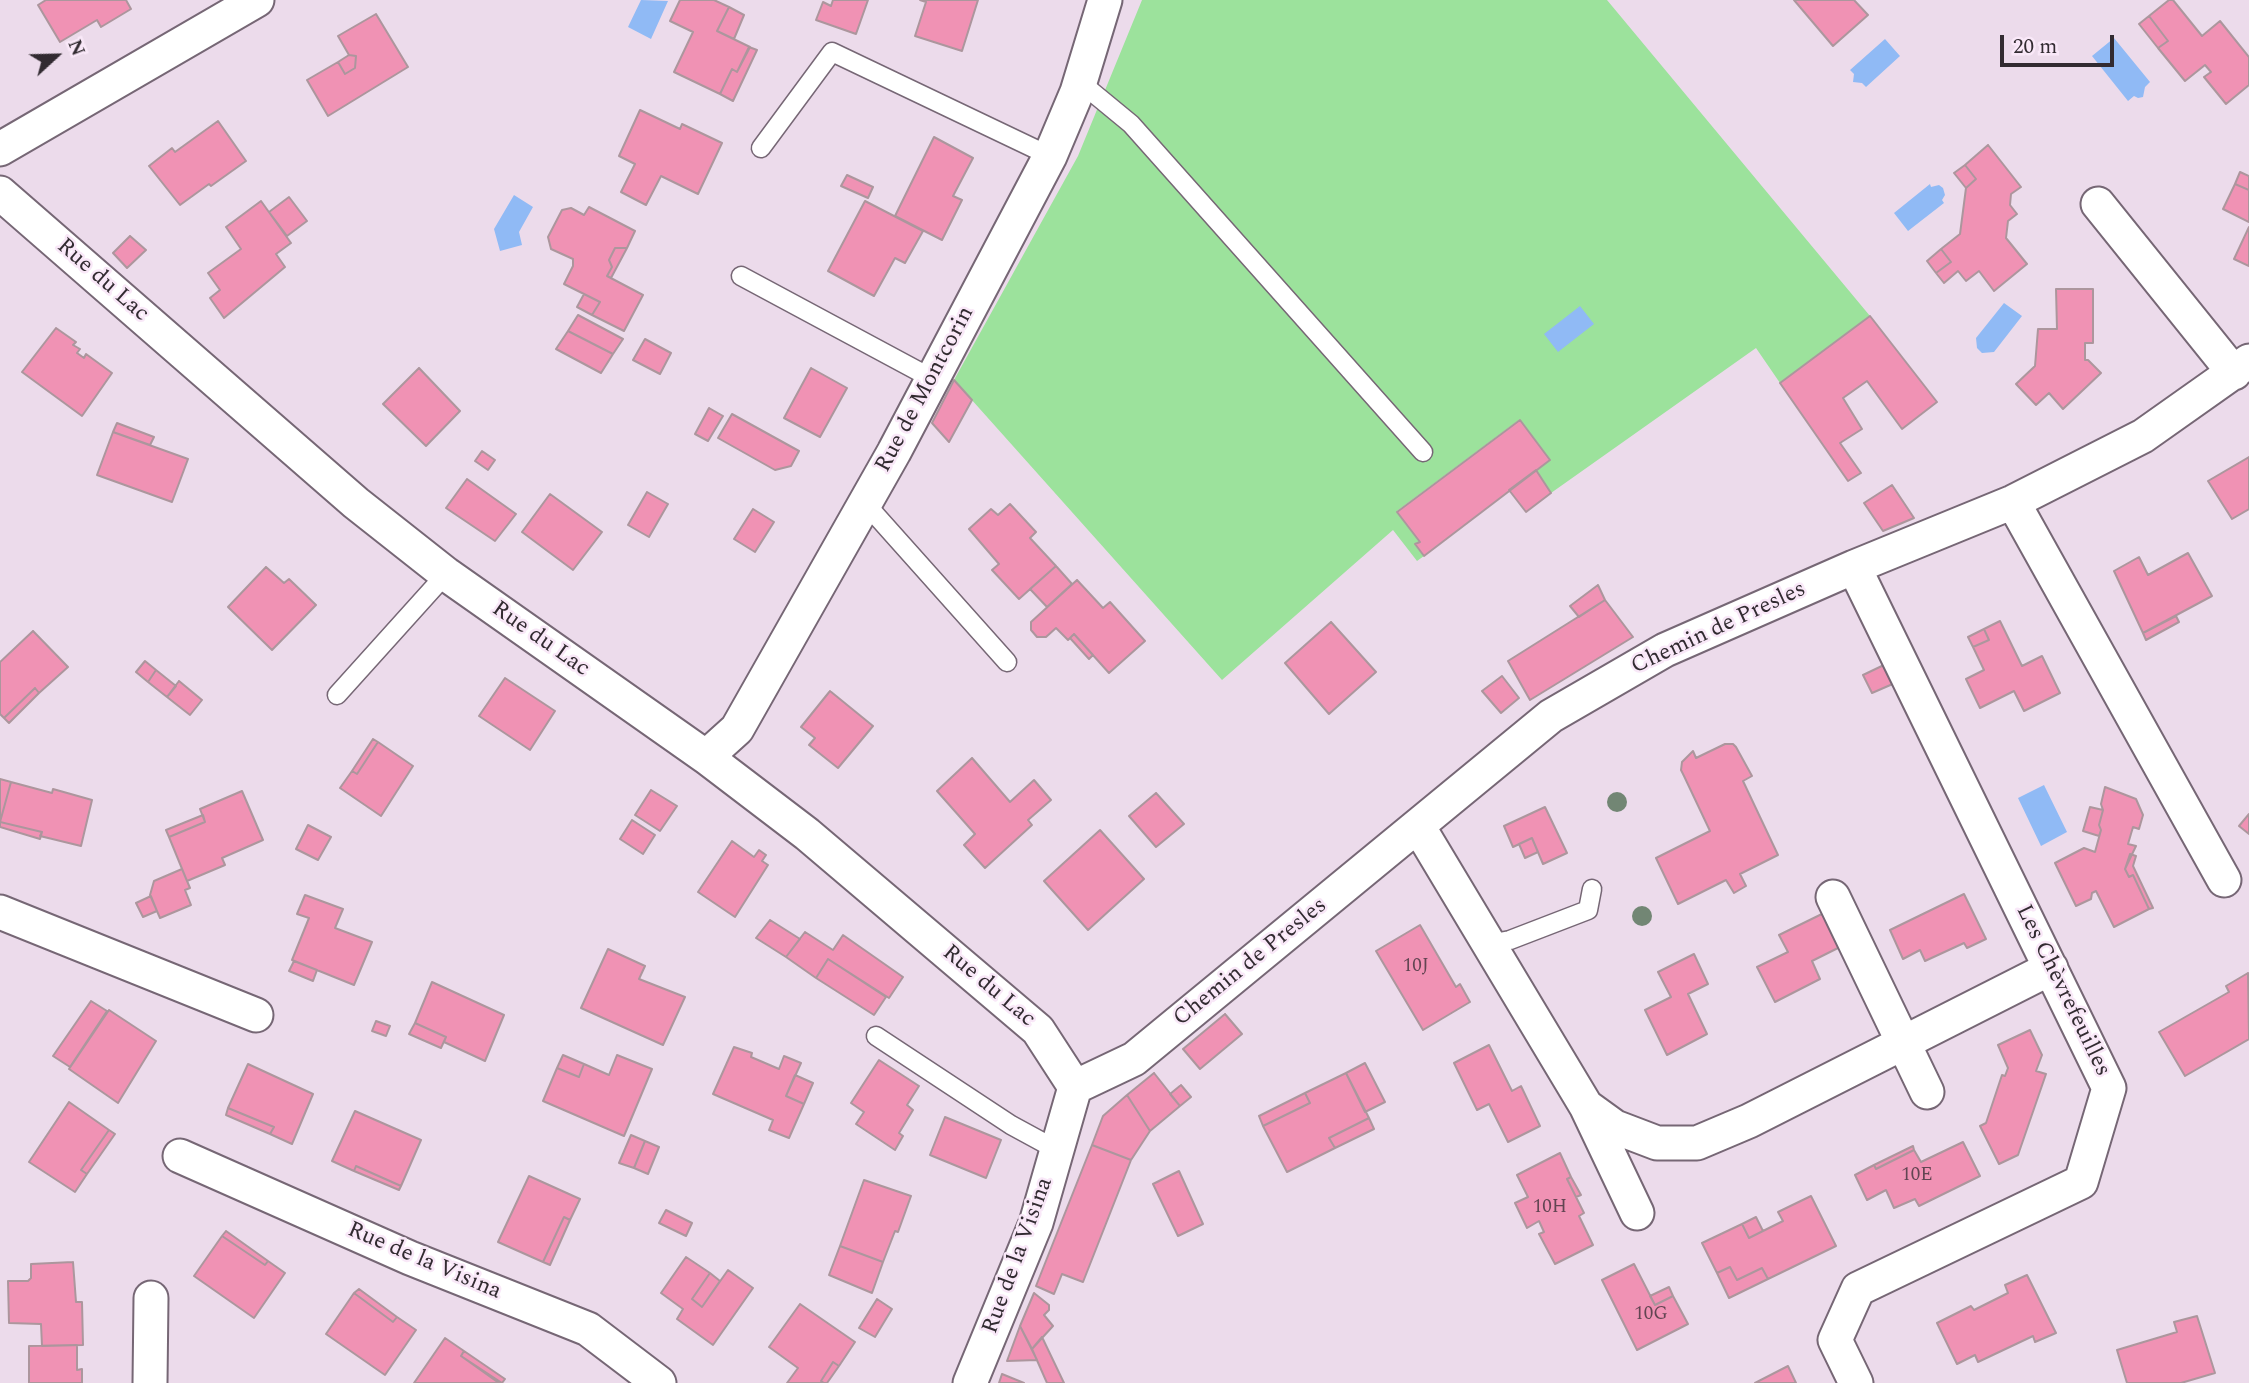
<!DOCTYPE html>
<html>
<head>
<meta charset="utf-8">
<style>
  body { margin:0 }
  #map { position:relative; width:2249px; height:1383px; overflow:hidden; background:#ecdbeb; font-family:Spectral,serif }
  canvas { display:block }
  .north { position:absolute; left:21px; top:21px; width:70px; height:70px; -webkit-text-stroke:5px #f9e8f8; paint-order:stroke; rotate:68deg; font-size:19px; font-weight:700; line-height:28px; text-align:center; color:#322b31 }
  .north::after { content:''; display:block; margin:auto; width:24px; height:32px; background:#322b31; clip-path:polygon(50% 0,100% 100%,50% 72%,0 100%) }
  .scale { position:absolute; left:2000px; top:35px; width:114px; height:32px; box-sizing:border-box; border:4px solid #322b31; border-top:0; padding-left:9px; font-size:21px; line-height:24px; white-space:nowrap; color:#322b31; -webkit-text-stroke:5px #f9e8f8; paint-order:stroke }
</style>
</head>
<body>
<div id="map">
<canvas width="2249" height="1383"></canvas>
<div class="north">N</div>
<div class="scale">20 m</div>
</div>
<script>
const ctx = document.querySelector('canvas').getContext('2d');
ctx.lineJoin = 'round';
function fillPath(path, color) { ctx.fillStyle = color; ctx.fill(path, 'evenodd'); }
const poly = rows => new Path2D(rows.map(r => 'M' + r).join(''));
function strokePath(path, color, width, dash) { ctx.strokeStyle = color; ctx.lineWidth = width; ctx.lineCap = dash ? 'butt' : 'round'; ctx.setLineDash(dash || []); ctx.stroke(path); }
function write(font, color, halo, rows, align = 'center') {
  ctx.font = font + ' Spectral,serif'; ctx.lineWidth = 5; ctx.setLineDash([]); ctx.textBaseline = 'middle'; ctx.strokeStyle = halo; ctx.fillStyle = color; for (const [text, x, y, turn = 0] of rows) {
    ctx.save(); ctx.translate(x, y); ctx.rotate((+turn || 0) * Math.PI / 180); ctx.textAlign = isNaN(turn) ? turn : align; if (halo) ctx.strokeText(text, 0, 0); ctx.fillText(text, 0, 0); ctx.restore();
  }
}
const green = poly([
  [1142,0,1607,0,1870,316,1780,383,1756,348,1551,493,1536,470,1549,459,1519,420,1397,511,1420,542,1415,545,1424,556,1417,561,1393,530,1222,680,954,380,1078,156]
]);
const water = poly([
  [641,0,668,1,651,39,628,27],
  [2114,38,2150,82,2145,87,2143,97,2138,98,2134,96,2128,101,2092,56],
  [1885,39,1900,56,1866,87,1862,83,1853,82,1854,74,1850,70],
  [1930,184,1931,187,1939,185,1943,188,1945,195,1942,200,1944,203,1908,231,1894,213],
  [514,195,533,207,519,232,522,245,500,251,494,229],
  [2004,303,2022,316,1994,352,1982,353,1977,348,1976,338],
  [1580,306,1594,324,1558,352,1544,334],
  [2044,785,2067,832,2041,846,2018,798]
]);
const building = poly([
  [46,0,126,0,131,9,101,27,97,20,60,42,38,5,46,0],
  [680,0,714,0,729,7,717,31,750,47,737,72,732,69,720,94,674,72,693,32,670,21,680,0],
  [833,0,868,0,856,34,816,20,823,2,831,6,833,0],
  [920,0,978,0,962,51,915,36,926,2,920,0],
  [1794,0,1854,0,1868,15,1833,46,1794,0],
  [2169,0,2173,0,2202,36,2220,21,2249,57,2249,85,2226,104,2204,77,2211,72,2205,65,2185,81,2158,48,2168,41,2149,16,2169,0],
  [729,7,744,15,734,39,717,31,729,7],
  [376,14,408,67,328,116,307,80,338,62,345,74,355,68,356,56,349,55,338,36,376,14],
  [2149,16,2168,41,2158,48,2139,24,2149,16],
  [749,47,757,50,733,101,720,94,732,69,737,72,749,47],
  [349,55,356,56,355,68,345,74,338,62,349,55],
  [640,110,680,129,682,124,722,143,698,194,661,176,646,205,621,192,635,164,619,156,640,110],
  [218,121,246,161,211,186,209,184,180,205,149,166,172,148,175,152,218,121],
  [934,137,973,158,953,196,962,200,942,240,895,216,934,137],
  [1988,145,2021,187,2011,194,2010,205,2017,214,2008,221,2006,238,2027,264,1994,291,1979,271,1966,281,1958,271,1944,283,1936,273,1951,262,1941,249,1960,234,1966,188,1976,179,1965,165,1988,145],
  [1965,165,1976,179,1966,188,1954,173,1965,165],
  [2240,172,2249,176,2249,190,2235,184,2240,172],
  [847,175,873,187,868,198,841,186,847,175],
  [2235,184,2249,190,2249,222,2223,209,2235,184],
  [289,197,307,221,287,236,269,212,289,197],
  [261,201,291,243,276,254,285,267,224,318,210,298,220,290,208,273,241,249,226,227,261,201],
  [865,201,923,231,905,263,895,258,874,296,828,271,865,201],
  [589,207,635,231,627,248,615,248,609,260,612,267,607,276,643,295,624,331,592,315,600,302,564,284,573,266,573,259,551,249,548,237,562,210,571,208,584,215,589,207],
  [2249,227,2249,266,2234,259,2249,227],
  [130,236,146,250,127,268,113,253,130,236],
  [615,248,627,248,611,278,607,276,612,267,609,260,615,248],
  [1941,249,1951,262,1936,273,1927,261,1941,249],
  [2056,289,2093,289,2093,343,2085,343,2085,360,2088,360,2101,373,2063,409,2049,393,2036,405,2016,384,2035,366,2038,329,2057,329,2056,289],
  [584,294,600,302,592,315,577,307,584,294],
  [578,315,623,339,613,354,568,331,578,315],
  [1870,316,1937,402,1902,429,1867,381,1843,398,1862,429,1840,443,1861,473,1848,481,1780,383,1870,316],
  [56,328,76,342,73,345,80,349,77,353,84,358,86,354,112,373,82,416,22,372,56,328],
  [568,331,613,354,601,373,556,349,568,331],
  [645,339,671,353,660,374,633,360,645,339],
  [419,368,460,411,426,446,383,404,419,368],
  [811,368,847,388,820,437,784,418,811,368],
  [954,380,972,400,949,442,932,423,954,380],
  [709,408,723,416,708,441,695,434,709,408],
  [732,414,799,451,791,466,775,470,718,438,732,414],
  [1520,420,1550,460,1424,556,1415,544,1420,542,1397,512,1520,420],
  [117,423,154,437,150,445,113,432,117,423],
  [113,432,188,459,172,502,97,475,113,432],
  [482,451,495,460,488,470,475,461,482,451],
  [2249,457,2249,509,2232,519,2208,481,2249,457],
  [1536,470,1551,493,1526,512,1509,490,1536,470],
  [467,479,516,514,495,541,446,508,467,479],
  [1892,485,1914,518,1883,531,1864,503,1892,485],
  [647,492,668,504,649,537,628,525,647,492],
  [550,494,602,532,573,570,522,532,550,494],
  [1010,504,1036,532,1030,538,1056,566,1019,599,992,570,999,564,969,529,991,509,998,515,1010,504],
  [753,509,774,522,755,552,734,539,753,509],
  [2188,553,2212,596,2143,633,2114,571,2139,557,2148,575,2188,553],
  [1056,566,1072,584,1047,607,1030,589,1056,566],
  [266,567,284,583,289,579,316,605,272,650,228,607,266,567],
  [1077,580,1103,608,1110,602,1145,641,1109,673,1074,634,1068,640,1056,628,1046,637,1037,637,1031,630,1031,622,1077,580],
  [1598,585,1605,600,1579,617,1570,606,1598,585],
  [1605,600,1633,637,1530,700,1508,661,1605,600],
  [2176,616,2179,622,2146,640,2143,633,2176,616],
  [2000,621,2022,666,2042,656,2060,693,2024,711,2014,691,1980,708,1966,679,1984,670,1973,647,1989,640,1984,629,2000,621],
  [1331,622,1376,672,1329,714,1285,663,1331,622],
  [1984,629,1989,640,1973,647,1968,637,1984,629],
  [33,631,68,667,39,693,35,688,4,718,0,714,0,662,33,631],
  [1074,634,1093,655,1089,659,1070,638,1074,634],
  [145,661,156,670,148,682,136,672,145,661],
  [1886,664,1895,683,1872,693,1863,675,1886,664],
  [156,670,176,686,167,697,148,682,156,670],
  [1502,676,1519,698,1501,713,1482,691,1502,676],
  [505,678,555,711,530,750,479,716,505,678],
  [179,681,202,700,190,715,167,697,179,681],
  [35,688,39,693,9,723,4,718,35,688],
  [830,691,873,726,838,768,809,745,815,738,801,727,830,691],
  [373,739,378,742,357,774,352,771,373,739],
  [378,742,413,766,381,816,340,788,352,771,357,774,378,742],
  [1725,744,1733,744,1736,747,1752,776,1743,781,1778,855,1740,874,1746,886,1734,893,1726,880,1678,904,1656,858,1710,831,1684,776,1681,770,1682,762,1693,751,1696,758,1725,744],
  [972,758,1010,802,1034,780,1051,800,1028,820,1032,825,985,868,964,845,975,834,937,791,972,758],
  [0,779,11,782,0,822,0,779],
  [11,782,52,793,53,789,92,800,81,846,40,836,42,832,0,822,11,782],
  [2105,787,2136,799,2143,815,2139,829,2133,827,2128,844,2136,846,2125,869,2129,877,2133,875,2149,909,2114,927,2096,891,2092,893,2091,899,2076,906,2055,863,2084,848,2095,852,2101,830,2099,825,2103,810,2101,804,2105,787],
  [651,790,677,806,660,831,635,815,651,790],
  [242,791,263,840,222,858,225,865,187,881,169,837,205,822,200,809,242,791],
  [1156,793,1184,824,1156,847,1129,816,1156,793],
  [1545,807,1567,853,1543,864,1532,838,1513,847,1504,826,1545,807],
  [2090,807,2103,810,2099,825,2101,830,2099,836,2083,831,2090,807],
  [2249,814,2249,834,2239,826,2249,814],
  [203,815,205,822,169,837,166,830,203,815],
  [632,820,655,835,643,854,620,839,632,820],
  [0,822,42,832,40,839,0,827,0,822],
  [308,825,331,837,318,860,296,849,308,825],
  [1100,830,1144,879,1088,930,1044,881,1100,830],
  [1532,838,1538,852,1525,858,1519,844,1532,838],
  [732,841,754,857,759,850,766,855,762,861,768,865,735,917,698,892,732,841],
  [2130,854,2136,856,2133,866,2153,908,2149,909,2133,875,2129,877,2125,869,2130,854],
  [182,869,190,888,185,890,191,905,160,918,150,895,154,881,182,869],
  [1964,894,1986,939,1967,948,1964,943,1925,961,1920,950,1903,959,1890,930,1964,894],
  [305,895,343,909,335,928,372,942,354,985,292,960,309,918,297,914,305,895],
  [151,896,157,911,143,917,136,903,151,896],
  [1828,911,1844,945,1812,961,1820,979,1775,1002,1757,967,1788,952,1779,935,1828,911],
  [770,920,800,939,786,957,756,938,770,920],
  [1420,925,1456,987,1460,984,1470,1002,1423,1030,1376,951,1420,925],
  [805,932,833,950,843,935,903,977,889,998,828,959,816,978,786,957,805,932],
  [608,949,645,966,639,979,685,997,663,1045,581,1008,608,949],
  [1694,954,1708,984,1688,994,1707,1034,1667,1055,1645,1010,1671,997,1658,972,1694,954],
  [828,959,886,997,874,1015,816,978,828,959],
  [294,961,317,970,313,981,289,971,294,961],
  [2248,973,2249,1039,2185,1076,2159,1032,2229,992,2226,986,2248,973],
  [432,982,504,1015,485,1061,444,1042,446,1037,415,1023,432,982],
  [91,1001,107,1011,70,1067,53,1056,91,1001],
  [109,1010,156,1041,118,1103,69,1069,109,1010],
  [1225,1014,1242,1034,1200,1069,1183,1049,1225,1014],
  [376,1021,390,1026,386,1036,372,1031,376,1021],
  [415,1023,446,1037,441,1048,409,1034,415,1023],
  [2030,1030,2042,1055,2036,1071,2046,1074,2018,1155,1999,1164,1980,1126,1986,1123,2002,1075,2005,1076,2008,1068,1998,1045,2030,1030],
  [1489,1045,1512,1091,1521,1086,1540,1126,1508,1142,1489,1104,1477,1110,1454,1063,1489,1045],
  [734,1047,752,1053,751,1057,779,1069,784,1056,801,1063,786,1096,804,1104,789,1138,769,1130,773,1120,713,1094,734,1047],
  [563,1055,584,1064,579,1077,557,1068,563,1055],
  [617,1055,652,1069,624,1136,543,1101,557,1068,579,1077,584,1064,609,1075,617,1055],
  [879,1060,919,1086,907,1105,913,1110,899,1133,903,1136,895,1150,856,1124,864,1112,851,1103,879,1060],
  [1365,1063,1385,1102,1365,1112,1346,1073,1365,1063],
  [248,1064,313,1094,292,1144,270,1134,274,1127,228,1108,248,1064],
  [1154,1073,1180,1106,1150,1131,1127,1095,1154,1073],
  [1346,1073,1369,1118,1329,1138,1335,1148,1287,1172,1263,1126,1310,1103,1305,1093,1346,1073],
  [795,1075,813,1083,804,1104,786,1096,795,1075],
  [1181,1085,1191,1097,1180,1106,1170,1094,1181,1085],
  [1305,1093,1310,1103,1263,1126,1259,1116,1305,1093],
  [1127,1095,1150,1131,1131,1160,1092,1145,1103,1116,1127,1095],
  [69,1102,109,1130,81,1170,87,1174,75,1192,29,1162,69,1102],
  [228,1108,274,1127,270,1134,226,1115,228,1108],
  [355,1111,421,1140,401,1186,356,1166,354,1171,332,1161,355,1111],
  [945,1117,1001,1140,986,1178,930,1155,945,1117],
  [1369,1118,1374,1129,1335,1148,1329,1138,1369,1118],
  [109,1130,115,1134,87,1174,81,1170,109,1130],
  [631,1135,645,1141,634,1168,619,1163,631,1135],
  [645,1141,659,1147,648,1174,634,1168,645,1141],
  [1963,1142,1980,1176,1919,1206,1915,1199,1894,1208,1886,1190,1867,1200,1855,1175,1874,1165,1876,1169,1914,1150,1921,1162,1963,1142],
  [1092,1145,1131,1160,1083,1282,1062,1274,1054,1294,1036,1286,1092,1145],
  [1913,1146,1914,1150,1876,1169,1874,1165,1913,1146],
  [1560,1153,1571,1177,1567,1179,1584,1213,1579,1216,1593,1245,1555,1264,1539,1234,1544,1232,1539,1221,1527,1228,1515,1203,1528,1197,1517,1175,1560,1153],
  [356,1166,401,1186,399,1190,354,1171,356,1166],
  [1179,1171,1203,1224,1178,1236,1153,1184,1179,1171],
  [529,1176,580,1199,570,1220,564,1217,543,1262,498,1242,529,1176],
  [1571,1177,1581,1195,1576,1197,1567,1179,1571,1177],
  [864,1180,911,1196,898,1232,895,1231,883,1262,840,1246,864,1180],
  [1811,1196,1836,1246,1768,1279,1762,1268,1737,1280,1730,1267,1717,1273,1702,1243,1742,1224,1749,1238,1783,1221,1778,1212,1811,1196],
  [666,1210,692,1223,686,1236,659,1223,666,1210],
  [564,1217,570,1220,550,1265,543,1262,564,1217],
  [1756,1217,1763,1231,1749,1238,1742,1224,1756,1217],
  [226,1231,268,1261,265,1265,222,1236,226,1231],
  [222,1236,265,1265,268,1261,285,1273,254,1318,194,1276,222,1236],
  [840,1246,883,1262,872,1293,829,1275,840,1246],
  [686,1257,710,1273,692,1299,702,1307,728,1270,753,1288,713,1345,677,1319,683,1309,661,1293,686,1257],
  [73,1262,76,1302,82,1302,83,1345,42,1346,41,1324,9,1323,8,1281,28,1281,31,1278,31,1264,73,1262],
  [1634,1264,1655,1305,1673,1296,1688,1324,1637,1350,1602,1280,1634,1264],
  [1730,1267,1737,1280,1762,1268,1768,1279,1729,1298,1717,1273,1730,1267],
  [710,1273,720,1281,702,1307,692,1299,710,1273],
  [2027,1275,2056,1333,2035,1342,2033,1336,1978,1362,1975,1355,1957,1364,1937,1323,1971,1306,1974,1310,2008,1293,2005,1285,2027,1275],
  [1669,1287,1673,1296,1655,1305,1650,1296,1669,1287],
  [359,1289,397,1317,393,1322,354,1293,359,1289],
  [354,1293,393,1322,397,1317,416,1330,385,1375,326,1334,354,1293],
  [1034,1293,1049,1305,1049,1310,1044,1315,1053,1326,1032,1349,1020,1326,1034,1293],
  [877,1299,892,1309,875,1337,859,1328,877,1299],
  [800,1304,855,1342,839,1366,833,1362,821,1381,824,1383,787,1383,798,1368,769,1347,800,1304],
  [2197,1316,2215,1373,2181,1383,2127,1383,2117,1350,2177,1332,2174,1322,2197,1316],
  [1020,1326,1037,1360,1007,1361,1020,1326],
  [1042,1337,1064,1383,1047,1383,1032,1349,1042,1337],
  [445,1338,464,1351,461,1356,499,1383,414,1383,445,1338],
  [77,1345,77,1370,82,1369,82,1383,29,1383,29,1346,77,1345],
  [464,1351,505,1379,502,1383,461,1356,464,1351],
  [833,1362,839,1366,827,1383,824,1383,821,1381,833,1362],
  [1788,1366,1796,1383,1755,1383,1788,1366],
  [1002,1374,1024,1383,999,1383,1002,1374]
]);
const service = poly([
  [1080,82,1131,124,1423,452],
  [761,148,832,52,1050,156],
  [741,276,931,378],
  [865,503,1007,662],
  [337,695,446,574],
  [1489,944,1510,940,1588,910,1592,889],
  [876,1036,1011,1125,1057,1150]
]);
const minor = poly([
  [0,149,257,0],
  [0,193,356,503,446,574,706,757,807,834,1038,1030,1075,1087],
  [2098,204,2234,373],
  [2013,502,2224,880],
  [1854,567,2109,1088,2081,1182,1858,1289,1835,1340,1856,1383],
  [706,757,737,729,894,452,1050,156,1077,92,1105,0],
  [1418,826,1586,1106,1615,1127,1657,1143,1697,1143,1749,1121,2051,968],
  [1833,897,1927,1092],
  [0,912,256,1015],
  [1075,1087,1134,1059,1551,716,1665,650,1854,567,2013,502,2143,436,2249,361],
  [1587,1108,1637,1213],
  [180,1156,410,1258,588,1329,659,1383],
  [150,1383,151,1298],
  [970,1383,1036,1223,1075,1087]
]);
const trees = [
  [1617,802],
  [1642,916]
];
const numberNames = [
  ["10J",1416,967],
  ["10E",1917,1176],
  ["10H",1550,1208],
  ["10G",1651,1315]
];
const streetNames = [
  ["Rue du Lac",102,281,41],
  ["Rue de Montcorin",926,390,-62],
  ["Chemin de Presles",1719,629,-25],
  ["Rue du Lac",540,640,35],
  ["Chemin de Presles",1251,963,-39],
  ["Rue du Lac",988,987,40],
  ["Les Chèvrefeuilles",2062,991,64],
  ["Rue de la Visina",1019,1256,-70],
  ["Rue de la Visina",424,1262,23]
];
fillPath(green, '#9ce29c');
fillPath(water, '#90baf5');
fillPath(building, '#f092b4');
strokePath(building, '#ac969d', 2);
strokePath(service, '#766775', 21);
strokePath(minor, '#766775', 37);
strokePath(service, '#fff', 18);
strokePath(minor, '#fff', 33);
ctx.fillStyle = '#728674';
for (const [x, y] of trees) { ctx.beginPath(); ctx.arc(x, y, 10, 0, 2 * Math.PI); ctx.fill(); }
write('19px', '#624552', null, numberNames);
write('23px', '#322b31', '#f9e8f8', streetNames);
</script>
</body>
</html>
